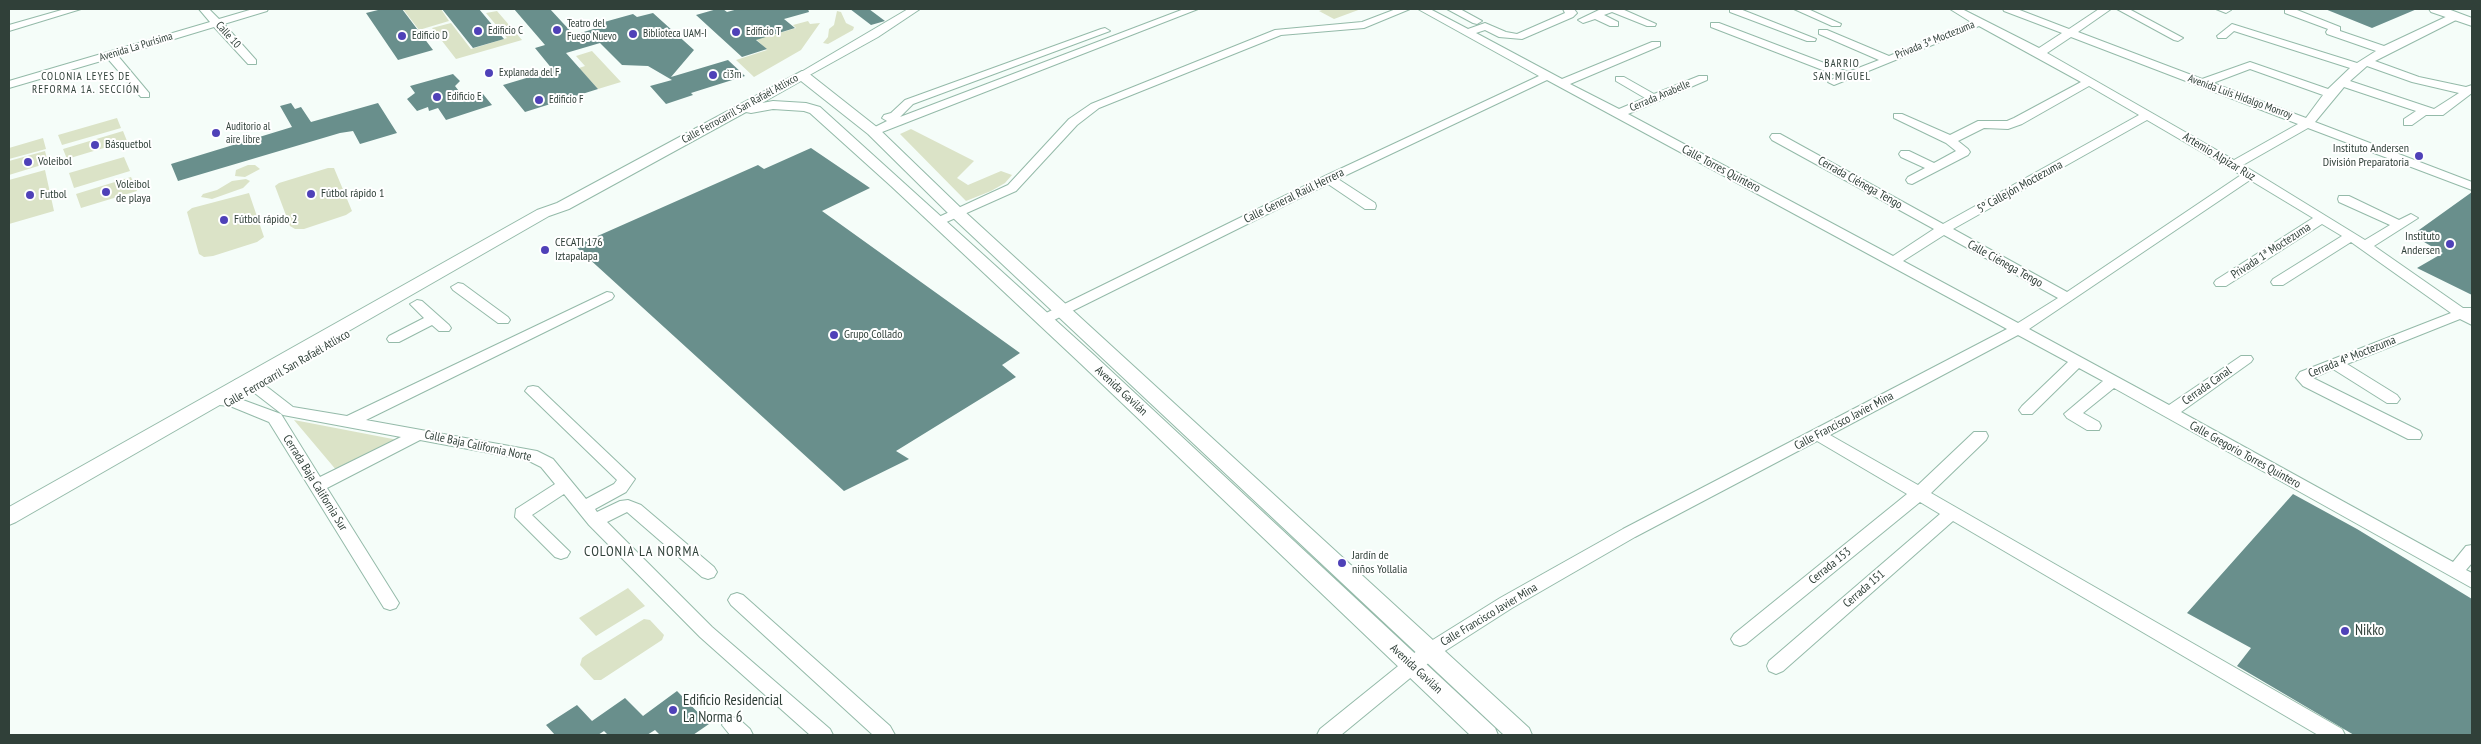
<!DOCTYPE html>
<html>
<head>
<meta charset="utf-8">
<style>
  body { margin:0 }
  #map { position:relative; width:2481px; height:744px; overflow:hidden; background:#f5fdf9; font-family:"PT Sans Narrow",sans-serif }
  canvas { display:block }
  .frame { position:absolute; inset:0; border:10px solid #304039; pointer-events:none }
</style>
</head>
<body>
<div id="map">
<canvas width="2481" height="744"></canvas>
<div class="frame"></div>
</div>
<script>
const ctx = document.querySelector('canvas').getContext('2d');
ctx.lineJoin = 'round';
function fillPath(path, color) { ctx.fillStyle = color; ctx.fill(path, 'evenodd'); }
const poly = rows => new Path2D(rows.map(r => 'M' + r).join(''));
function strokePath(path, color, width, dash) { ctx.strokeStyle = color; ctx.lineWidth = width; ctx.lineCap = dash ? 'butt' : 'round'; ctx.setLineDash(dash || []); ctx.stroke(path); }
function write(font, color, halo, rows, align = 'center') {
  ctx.font = font + ' "PT Sans Narrow",sans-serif'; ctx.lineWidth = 4; ctx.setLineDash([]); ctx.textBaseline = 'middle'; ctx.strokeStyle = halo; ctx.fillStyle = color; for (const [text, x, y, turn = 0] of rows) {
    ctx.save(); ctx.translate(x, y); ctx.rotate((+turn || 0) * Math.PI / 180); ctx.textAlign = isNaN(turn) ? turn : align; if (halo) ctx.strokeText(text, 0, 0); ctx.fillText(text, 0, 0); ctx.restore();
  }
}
const green = poly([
  [403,9,441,9,449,21,419,30],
  [1325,9,1361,9,1334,19,1319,11],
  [497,11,522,40,456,59,432,28,451,23,471,49,507,38,486,13],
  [837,11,841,12,846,23,854,27,853,30,828,44,823,43,828,37,829,29,834,25],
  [808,21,810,24,820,23,801,50,754,77,736,60,767,50,755,38,767,34,770,36,796,28,793,25],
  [592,51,621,82,598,89,579,68,585,66,576,56],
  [117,118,121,128,62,145,58,135],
  [911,129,974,161,957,178,968,185,1001,171,1012,175,1005,183,991,191,966,201,900,134],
  [123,131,127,141,67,159,63,149],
  [43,138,46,149,9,159,9,148],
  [45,151,48,163,9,175,9,161],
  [124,157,130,171,74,188,69,173],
  [248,165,255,165,260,169,245,177,235,176,236,170],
  [328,168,334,168,352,211,346,215,304,229,295,229,290,226,275,186,279,183],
  [45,170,54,211,9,224,9,180],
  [131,177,137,191,81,208,76,194],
  [246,179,250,181,243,188,212,199,201,197,203,194,217,190,232,181],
  [249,193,264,237,257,242,213,256,204,257,199,254,187,212,192,208],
  [294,420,398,440,337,471],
  [628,588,645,606,596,636,579,618],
  [644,619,650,620,664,635,662,640,601,680,594,680,580,665,582,658,586,655]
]);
const building = poly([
  [382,9,402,9,433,50,398,60,366,13],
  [442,9,479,9,504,39,473,48],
  [514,9,550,9,574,35,600,27,597,24,633,14,637,17,653,13,694,50,671,77,728,60,745,76,691,93,693,95,666,104,650,86,672,80,648,66,622,65,600,43,566,53,598,89,525,112,503,85,553,70,535,48,545,45],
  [717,9,723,9,727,12,738,9,808,9,809,12,784,19,795,28,756,40,767,49,742,57,696,15],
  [850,9,869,9,885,21,871,25],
  [2325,9,2417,9,2372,28],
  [453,74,460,81,455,86,466,100,483,94,492,105,446,120,438,108,429,111,428,107,417,111,407,99,415,93,410,86],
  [291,103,295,109,301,107,311,122,378,103,397,133,360,144,353,131,340,133,178,181,171,164,292,127,280,106],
  [811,148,870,188,822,211,1020,353,1002,365,1016,377,896,451,909,459,844,491,575,246,758,165,764,169],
  [2472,192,2472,295,2417,268,2443,253,2412,235],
  [2293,494,2357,529,2472,599,2472,735,2354,735,2237,666,2251,648,2187,613],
  [677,691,709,724,693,735,660,735,655,730,647,735,608,735,604,731,598,735,555,735,546,725,577,705,592,721,625,698,643,716]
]);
const minor = poly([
  [65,9,81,9,9,31,9,25,65,9],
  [199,9,209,9,219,19,253,9,268,9,267,11,224,24,256,60,256,64,248,64,214,27,118,56,149,93,149,97,141,97,108,59,9,88,9,81,210,22,199,9],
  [908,9,920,9,878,37,806,77,798,77,796,75,908,9],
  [1184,9,1198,9,877,134,873,135,867,131,887,121,882,118,884,115,891,113,905,100,1101,29,1105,28,1110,31,913,104,900,117,1184,9],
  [1396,9,1410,9,1364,28,1281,35,1099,108,1077,125,1016,191,942,224,937,225,930,221,1008,185,1069,119,1091,104,1275,30,1362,22,1396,9],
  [1418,9,1430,9,1468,29,1485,23,1506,32,1517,34,1565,13,1563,9,1574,9,1577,13,1573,17,1522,39,1499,37,1485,30,1476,33,1562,79,1652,42,1660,42,1660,46,1570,84,1619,109,1645,98,1616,81,1616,77,1624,77,1654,94,1699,76,1707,76,1707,80,1628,114,1893,256,1934,229,1772,140,1770,137,1772,134,1780,134,1943,224,2139,115,2089,86,2022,124,2008,129,1984,128,1958,141,1968,149,1970,152,1968,155,1912,184,1908,183,1906,180,1908,177,1925,168,1901,157,1899,154,1901,151,1909,151,1934,163,1956,151,1946,143,1894,118,1894,114,1902,114,1950,135,1978,121,2007,121,2014,118,2081,82,1979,26,1834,85,1828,82,1838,76,1711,27,1711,23,1719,23,1848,72,1879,60,1819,34,1819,30,1827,30,1889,56,1971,22,1950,9,1962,9,2039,48,2062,33,2004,11,2003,9,2017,9,2069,29,2099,9,2111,9,2078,32,2202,79,2250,62,2328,89,2350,68,2234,31,2226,38,2218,38,2217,36,2232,24,2357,63,2376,51,2327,34,2326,32,2328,29,2285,13,2285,9,2298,9,2297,10,2340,27,2340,31,2384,46,2452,14,2460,14,2460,18,2375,61,2419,77,2466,87,2472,85,2472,93,2443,115,2426,115,2412,125,2404,125,2404,119,2416,111,2344,87,2315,122,2472,182,2472,190,2308,128,2243,165,2365,240,2390,225,2339,202,2338,199,2339,196,2349,196,2399,220,2411,214,2418,218,2374,246,2463,308,2472,308,2472,325,2460,319,2347,364,2397,395,2400,399,2397,403,2387,403,2333,369,2313,378,2420,431,2422,435,2420,439,2408,439,2303,386,2296,378,2300,372,2451,313,2351,242,2283,285,2273,285,2271,282,2273,279,2342,236,2322,224,2226,286,2216,286,2214,283,2216,280,2313,218,2250,180,2029,329,2169,405,2241,356,2251,356,2253,359,2251,362,2181,412,2453,562,2466,546,2472,545,2472,563,2466,570,2472,573,2472,588,2114,388,2083,413,2099,422,2101,426,2099,430,2087,430,2067,418,2064,414,2103,381,2079,368,2032,414,2022,414,2019,410,2022,406,2068,362,2018,335,1830,435,1918,485,1974,432,1986,432,1988,436,1986,440,1931,493,2342,729,2345,735,2318,735,1953,521,1783,671,1776,674,1769,671,1767,666,1769,661,1940,514,1920,502,1746,644,1740,646,1734,644,1731,639,1734,634,1907,494,1817,441,1635,537,1512,608,1437,656,1341,735,1317,735,1320,729,1423,646,1500,598,1623,529,2007,329,1547,80,1338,179,1375,203,1376,206,1375,209,1365,209,1328,184,1048,323,1038,323,1036,320,1038,317,1325,176,1539,76,1418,9],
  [2071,37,2298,124,2234,160,2047,53,2071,37],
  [2367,66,2412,82,2459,93,2434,109,2350,81,2367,66],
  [2250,69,2323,95,2306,118,2213,83,2250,69],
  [2147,120,2241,175,2067,292,1953,229,2147,120],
  [1944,235,2058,298,2018,323,1903,261,1944,235],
  [1447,9,1460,9,1482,21,1477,24,1473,23,1447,9],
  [1601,9,1622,9,1656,24,1655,26,1647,26,1612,12,1604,15,1618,22,1618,26,1610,26,1595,19,1583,23,1578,20,1601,9],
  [1730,9,1740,9,1816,39,1815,41,1807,41,1730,12,1730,9],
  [1794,9,1808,9,1841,24,1840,26,1832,26,1794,9],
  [2117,9,2129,9,2183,38,2178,41,2174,40,2117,9],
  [2216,9,2230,9,2231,10,2226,13,2216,9],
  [458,283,463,284,508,317,510,320,508,323,498,323,453,290,451,287,458,283],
  [607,292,612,293,614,296,612,299,366,420,537,451,553,459,586,499,614,484,617,480,525,391,528,387,533,386,538,387,635,479,626,492,595,509,597,512,620,501,628,500,641,505,714,567,717,572,714,577,708,579,702,577,627,512,607,522,712,627,830,729,833,735,810,735,700,637,589,525,564,494,532,515,570,552,567,557,561,559,555,557,515,517,516,509,555,484,541,467,527,460,420,440,327,488,399,603,396,608,390,610,384,608,269,422,230,406,208,404,205,400,208,396,213,395,232,396,281,414,320,477,401,437,283,415,252,391,235,388,232,384,235,380,240,379,262,383,293,407,347,416,607,292],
  [417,300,422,301,449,325,451,328,449,331,439,331,432,325,399,342,389,342,387,339,389,336,424,318,410,304,417,300],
  [737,593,743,595,890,726,895,735,873,735,731,605,728,600,731,595,737,593],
  [732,717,739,719,750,729,753,735,730,735,722,725,725,719,732,717]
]);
const major = poly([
  [2429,9,2448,9,2472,18,2472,26,2431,12,2429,9],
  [802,71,807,72,878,128,963,210,1529,728,1532,735,1504,735,951,216,868,134,801,81,762,103,773,101,806,103,820,107,1094,355,1495,728,1498,735,1470,735,1080,363,891,186,810,113,804,111,773,109,751,113,746,112,569,209,549,216,16,522,9,525,9,507,537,210,557,203,802,71]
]);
const markers = [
  [557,30,5,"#4f41b8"],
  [478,31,5,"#4f41b8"],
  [736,32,5,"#4f41b8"],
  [633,34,5,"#4f41b8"],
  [402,36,5,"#4f41b8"],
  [489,73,5,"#4f41b8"],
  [713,75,5,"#4f41b8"],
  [437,97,5,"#4f41b8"],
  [539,100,5,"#4f41b8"],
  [216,133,5,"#4f41b8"],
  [95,145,5,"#4f41b8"],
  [2419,156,5,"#4f41b8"],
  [28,162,5,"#4f41b8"],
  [106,192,5,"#4f41b8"],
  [311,194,5,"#4f41b8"],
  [30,195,5,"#4f41b8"],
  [224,220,5,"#4f41b8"],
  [2450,244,5,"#4f41b8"],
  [545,250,5,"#4f41b8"],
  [834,335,5,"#4f41b8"],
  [1342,563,5,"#4f41b8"],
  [2345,631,5,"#4f41b8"],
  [673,710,5,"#4f41b8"]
];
const farPoinames = [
  ["Teatro del",567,24],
  ["Fuego Nuevo",567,37],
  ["Edificio C",488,31],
  ["Edificio T",746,32],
  ["Biblioteca UAM-I",643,34],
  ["Edificio D",412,36],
  ["Explanada del F",499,73],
  ["ci3m",723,75],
  ["Edificio E",447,97],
  ["Edificio F",549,100],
  ["Auditorio al",226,127],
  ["aire libre",226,140]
];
const farStreetnames = [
  ["Calle 10",228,35,48],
  ["Privada 3ª Moctezuma",1935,40,-22],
  ["Avenida La Purísima",136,47,-17],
  ["Cerrada Anabelle",1660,96,-23],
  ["Avenida Luis Hidalgo Monroy",2240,97,20],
  ["Calle Ferrocarril San Rafaél Atlixco",740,109,-29]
];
const farNeighbourhoodnames = [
  ["BARRIO",1842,64],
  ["SAN MIGUEL",1842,77],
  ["COLONIA LEYES DE",86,77],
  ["REFORMA 1A. SECCIÓN",86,90]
];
const poiNames = [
  ["Básquetbol",105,145],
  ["Instituto Andersen",2409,149,"right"],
  ["División Preparatoria",2409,163,"right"],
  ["Voleibol",38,162],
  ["Voleibol",116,185],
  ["de playa",116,199],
  ["Fútbol rápido 1",321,194],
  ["Futbol",40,195],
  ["Fútbol rápido 2",234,220],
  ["Instituto",2440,237,"right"],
  ["Andersen",2440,251,"right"],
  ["CECATI 176",555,243],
  ["Iztapalapa",555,257],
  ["Grupo Collado",844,335],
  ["Jardín de",1352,556],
  ["niños Yollalia",1352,570]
];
const streetNames = [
  ["Artemio Alpizar Ruz",2219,157,31],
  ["Calle Torres Quintero",1721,169,28],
  ["Cerrada Ciénega Tengo",1860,183,29],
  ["5º Callejón Moctezuma",2020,187,-29],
  ["Calle General Raúl Herrera",1294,196,-26],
  ["Privada 1ª Moctezuma",2271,251,-33],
  ["Calle Ciénega Tengo",2005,264,29],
  ["Cerrada 4ª Moctezuma",2352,357,-22],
  ["Calle Ferrocarril San Rafaél Atlixco",287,369,-30],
  ["Cerrada Canal",2207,386,-35],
  ["Avenida Gavilán",1121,391,43],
  ["Calle Francisco Javier Mina",1844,421,-28],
  ["Calle Baja California Norte",478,446,12],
  ["Calle Gregorio Torres Quintero",2245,455,29],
  ["Cerrada Baja California Sur",315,483,58],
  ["Cerrada 153",1830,566,-39],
  ["Cerrada 151",1864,589,-41],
  ["Calle Francisco Javier Mina",1489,615,-31],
  ["Avenida Gavilán",1416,669,43]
];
const neighbourhoodNames = [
  ["COLONIA LA NORMA",642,552]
];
const nearPoinames = [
  ["Nikko",2355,631],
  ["Edificio Residencial",683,701],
  ["La Norma 6",683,718]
];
fillPath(green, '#dbe3c7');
fillPath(building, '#698f8c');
strokePath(minor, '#94baa9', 2);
strokePath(major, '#94baa9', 2);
fillPath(minor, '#fff');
fillPath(major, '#fff');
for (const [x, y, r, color] of markers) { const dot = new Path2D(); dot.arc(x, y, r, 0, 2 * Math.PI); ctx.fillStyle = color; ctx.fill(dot); strokePath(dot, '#fff', 2); }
write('11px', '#304039', '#fff', farPoinames, 'left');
write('11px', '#304039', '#fff', farStreetnames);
ctx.letterSpacing = '1px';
write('11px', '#304039', '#fff', farNeighbourhoodnames);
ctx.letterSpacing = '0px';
write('12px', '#304039', '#fff', poiNames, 'left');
write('12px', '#304039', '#fff', streetNames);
ctx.letterSpacing = '1px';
write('14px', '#304039', '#fff', neighbourhoodNames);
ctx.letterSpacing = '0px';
write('15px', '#304039', '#fff', nearPoinames, 'left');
</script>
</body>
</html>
